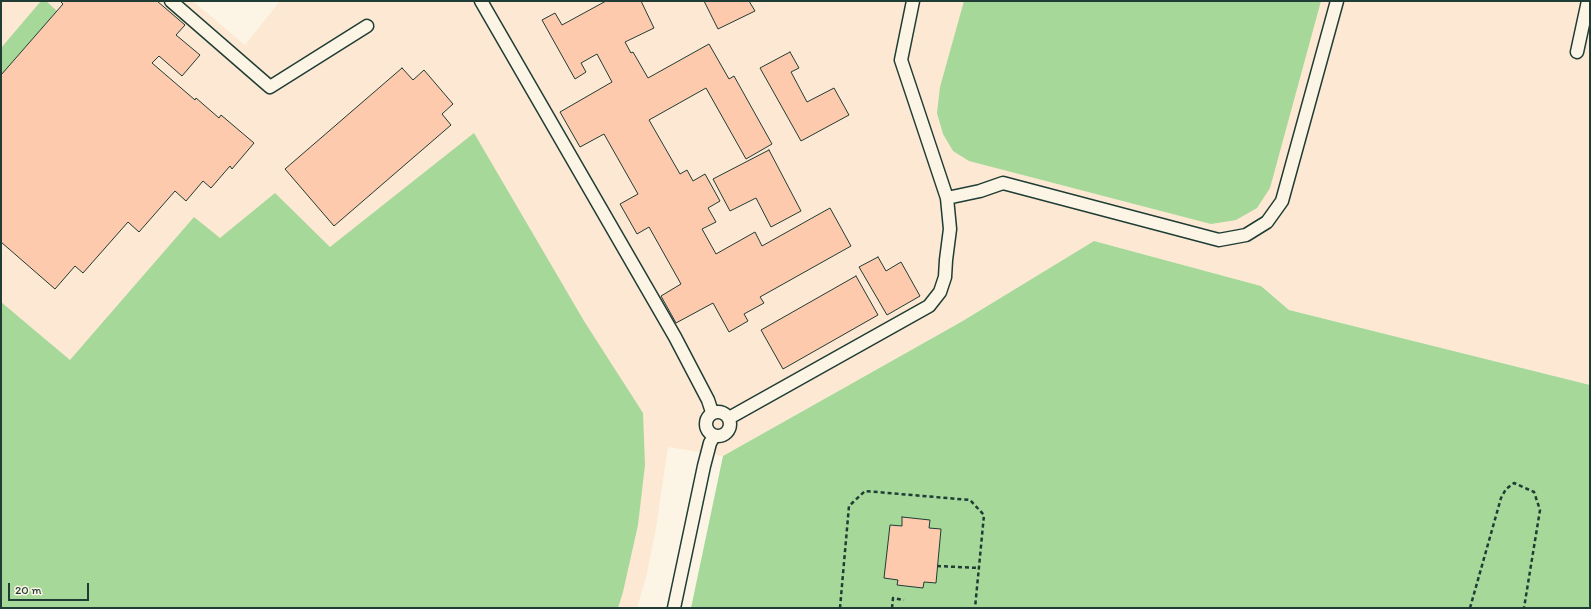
<!DOCTYPE html>
<html>
<head>
<meta charset="utf-8">
<style>
  body { margin:0 }
  #map { position:relative; width:1591px; height:609px; overflow:hidden; background:#fcf5e5; font-family:Itim,sans-serif }
  canvas { display:block }
  .frame { position:absolute; inset:0; border:2px solid #1f3d34; pointer-events:none }
  .scale { position:absolute; left:8px; top:583px; width:81px; height:18px; box-sizing:border-box; border:2px solid #1f3d34; border-top:0; padding-left:5px; font-size:12px; line-height:14px; white-space:nowrap; color:#1f3d34; -webkit-text-stroke:3px #fcf5e5; paint-order:stroke }
</style>
</head>
<body>
<div id="map">
<canvas width="1591" height="609"></canvas>
<div class="frame"></div>
<div class="scale">20 m</div>
</div>
<script>
const ctx = document.querySelector('canvas').getContext('2d');
ctx.lineJoin = 'round';
function fillPath(path, color) { ctx.fillStyle = color; ctx.fill(path, 'evenodd'); }
const poly = rows => new Path2D(rows.map(r => 'M' + r).join(''));
function strokePath(path, color, width, dash) { ctx.strokeStyle = color; ctx.lineWidth = width; ctx.lineCap = dash ? 'butt' : 'round'; ctx.setLineDash(dash || []); ctx.stroke(path); }
const built = poly([
  [1,1,193,1,245,45,280,1,1590,1,1590,385,1289,310,1261,286,1094,241,961,322,723,456,668,447,656,528,646,578,637,608,1,608]
]);
const green = poly([
  [41,1,46,1,57,11,1,75,1,48],
  [964,1,1321,1,1270,188,1257,208,1236,220,1211,224,969,161,953,151,943,134,937,113,940,87],
  [474,133,584,321,643,413,645,465,638,525,623,592,618,608,1,608,1,302,70,360,194,217,220,238,275,193,330,247],
  [1094,241,1261,286,1289,310,1590,385,1590,608,691,608,723,456,961,322]
]);
const building = poly([
  [60,1,157,1,185,25,176,35,200,55,182,76,159,56,152,63,195,100,196,98,219,118,221,115,254,143,232,169,230,166,211,188,203,181,186,201,175,191,139,232,128,222,83,273,75,266,55,289,1,242,1,75,63,4,60,1],
  [606,1,641,1,654,28,625,42,631,53,633,52,648,78,709,44,729,79,734,76,772,144,746,159,706,88,649,120,680,174,687,170,693,181,705,174,720,201,708,208,716,222,702,229,716,254,755,232,762,246,830,208,851,246,760,297,764,303,744,314,748,321,729,332,713,303,676,323,661,296,681,284,649,227,637,234,620,204,638,194,604,134,580,147,560,112,612,82,597,54,581,63,586,72,575,79,542,20,555,13,562,25,606,1],
  [704,1,749,1,755,11,718,29,704,1],
  [790,52,799,68,791,72,807,102,834,88,849,115,801,141,760,68,790,52],
  [402,68,413,80,424,70,453,104,442,114,451,125,334,226,285,169,402,68],
  [769,150,801,211,771,227,756,198,730,211,713,179,769,150],
  [878,257,886,271,901,262,920,296,887,315,859,267,878,257],
  [856,276,878,315,783,369,761,330,856,276],
  [902,517,930,520,929,528,941,529,936,583,924,582,923,588,897,585,898,580,884,578,890,525,902,526,902,517]
]);
const path = poly([
  [937,566,979,568],
  [840,608,849,506,865,491,970,500,984,515,975,608],
  [892,608,893,598,904,600],
  [1470,608,1501,498,1506,489,1514,483,1534,492,1540,510,1524,608]
]);
const service = poly([
  [171,1,270,87,367,26],
  [481,1,675,337,708,400,712,412],
  [913,1,901,60,947,198],
  [1577,52,1588,1],
  '706 424a12 12 0 1 1 24 0a12 12 0 1 1-24 0Z',
  [729,418,929,306,940,292,945,277,946,260,950,229,947,198,980,191,1003,183,1219,240,1246,235,1267,222,1282,201,1337,1],
  [674,608,704,466,710,443,714,436]
]);
fillPath(built, '#fde8d4');
fillPath(green, '#a6d89a');
fillPath(building, '#fecaae');
strokePath(building, '#1f3d34', 1);
strokePath(service, '#1f3d34', 15);
strokePath(path, '#1f3d34', 2.5, [4, 3]);
strokePath(service, '#fcf5e5', 12);
</script>
</body>
</html>
